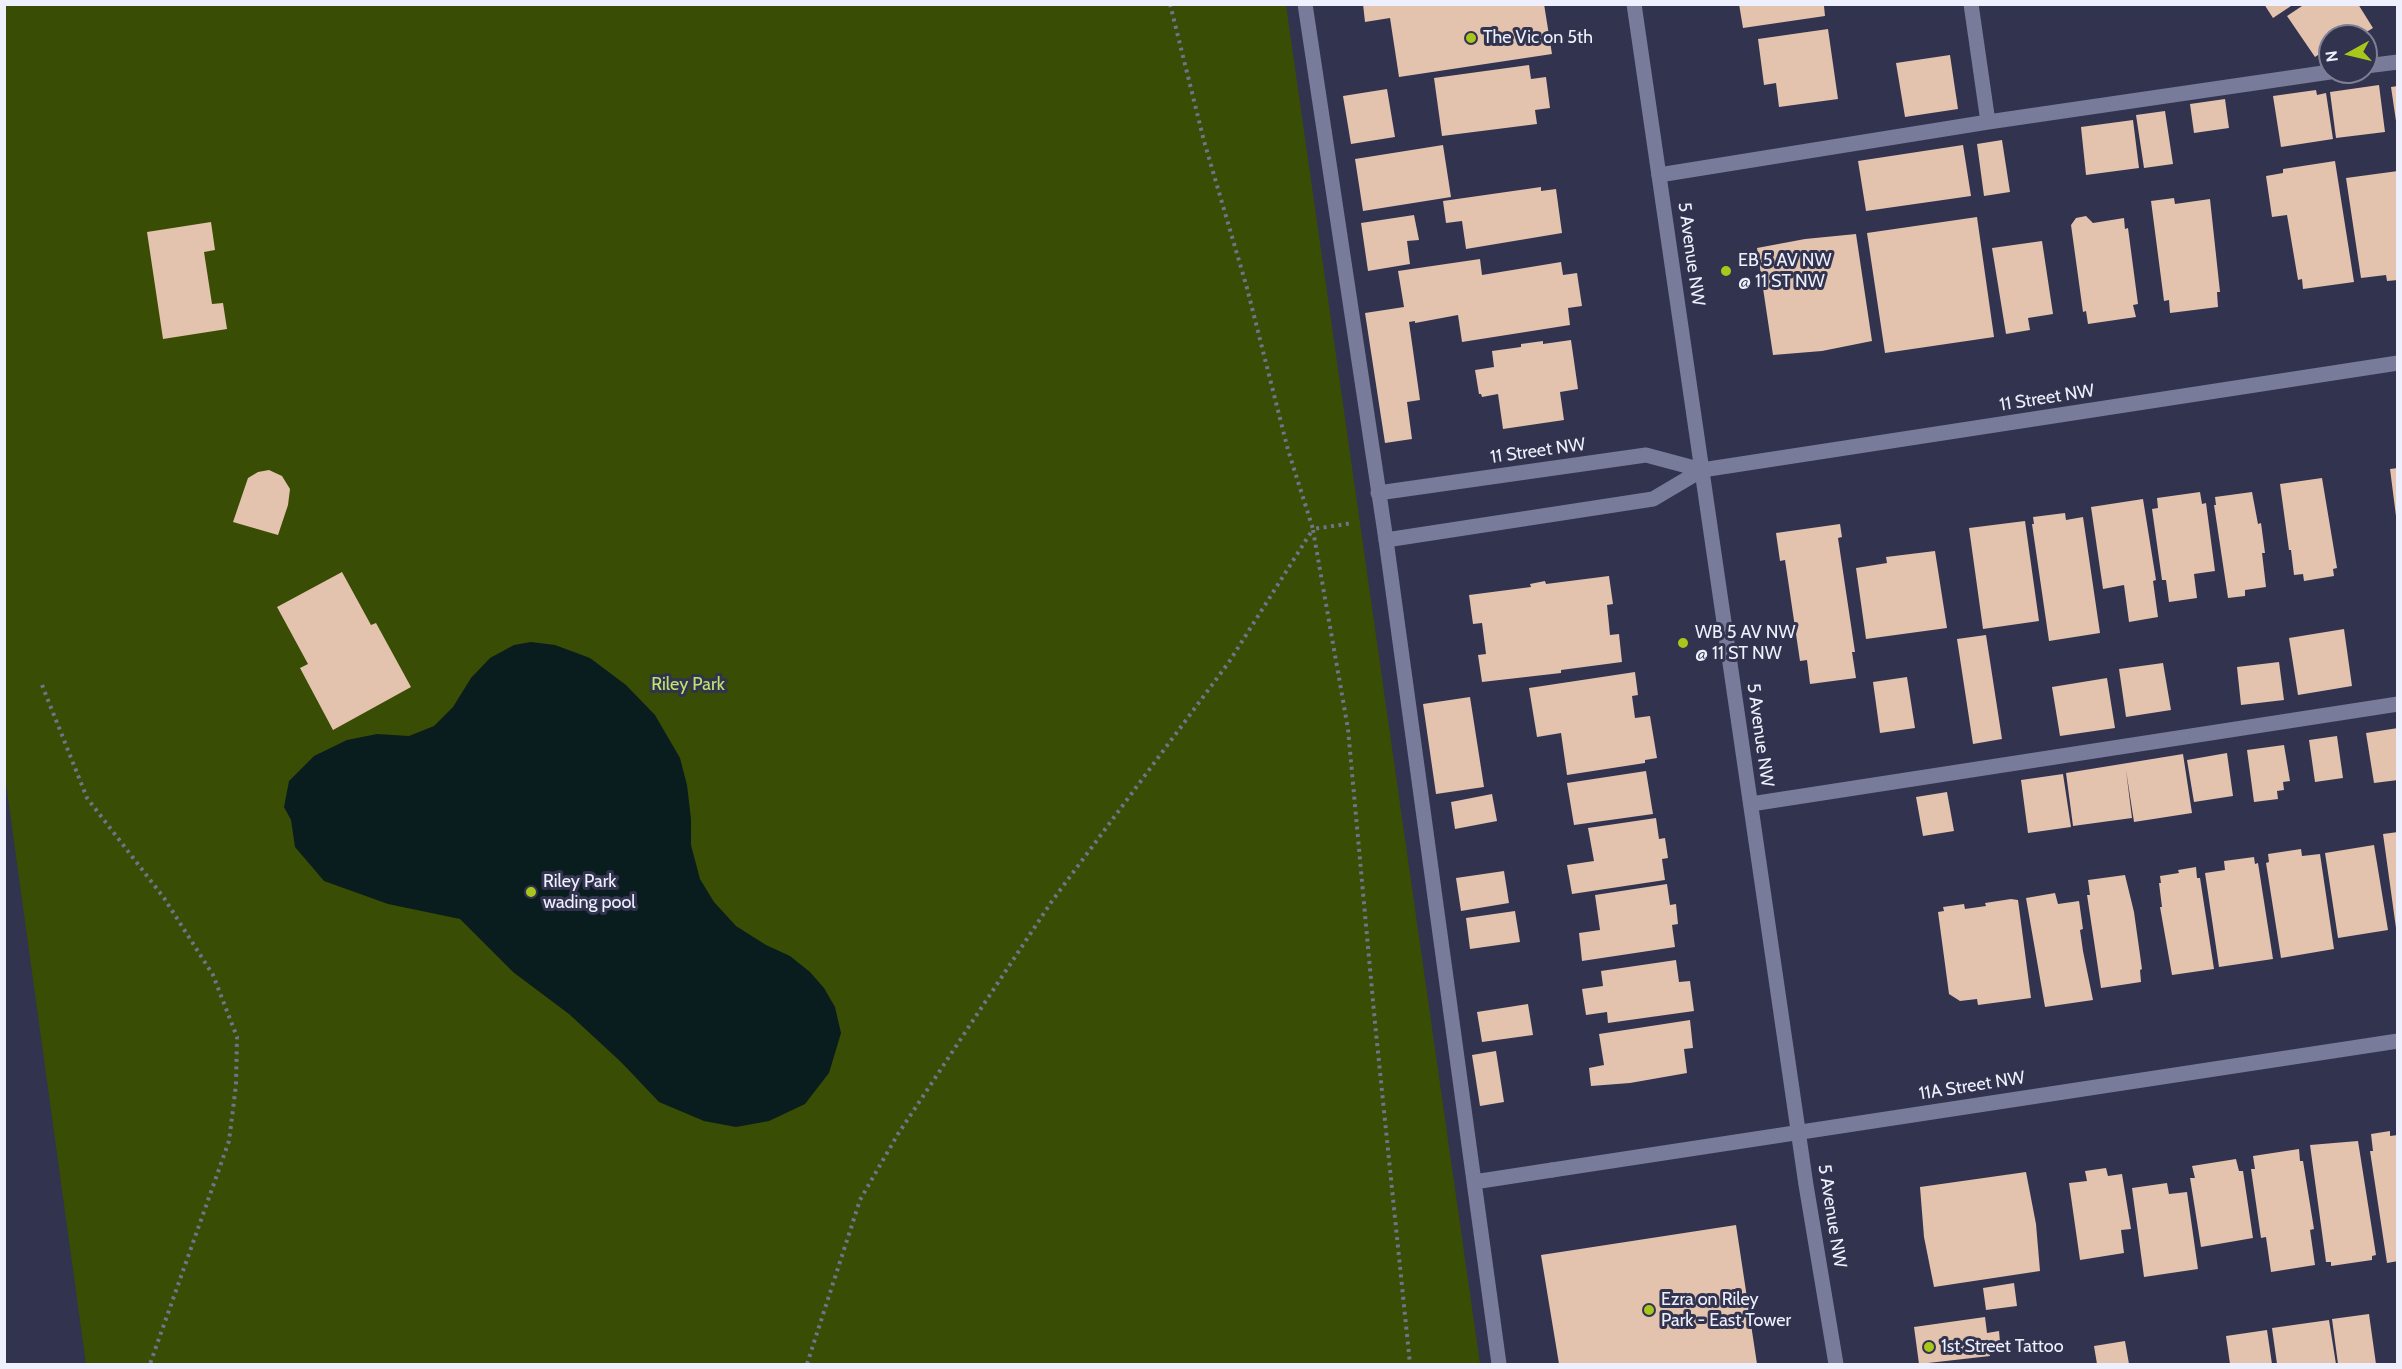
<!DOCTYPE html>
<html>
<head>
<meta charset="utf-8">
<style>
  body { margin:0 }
  #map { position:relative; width:2402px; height:1369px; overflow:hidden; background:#32334e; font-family:Cabin,sans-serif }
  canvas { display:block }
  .frame { position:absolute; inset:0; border:6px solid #eef0fd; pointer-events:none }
  .north { position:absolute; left:2318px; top:24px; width:60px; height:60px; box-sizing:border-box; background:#32334e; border:2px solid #7d7f94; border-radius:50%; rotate:262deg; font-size:16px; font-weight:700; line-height:24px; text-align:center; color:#eef0fd }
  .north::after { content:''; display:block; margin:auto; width:21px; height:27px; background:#a9c71b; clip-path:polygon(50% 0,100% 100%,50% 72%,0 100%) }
</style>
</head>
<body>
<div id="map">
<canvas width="2402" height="1369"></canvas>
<div class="frame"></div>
<div class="north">N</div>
</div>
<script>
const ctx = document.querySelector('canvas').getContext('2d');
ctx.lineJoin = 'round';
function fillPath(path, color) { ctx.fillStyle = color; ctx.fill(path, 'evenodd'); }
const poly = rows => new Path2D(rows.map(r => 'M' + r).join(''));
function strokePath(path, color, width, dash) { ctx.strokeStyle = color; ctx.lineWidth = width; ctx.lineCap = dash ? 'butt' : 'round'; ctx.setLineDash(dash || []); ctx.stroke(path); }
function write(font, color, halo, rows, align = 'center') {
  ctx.font = font + ' Cabin,sans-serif'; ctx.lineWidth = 6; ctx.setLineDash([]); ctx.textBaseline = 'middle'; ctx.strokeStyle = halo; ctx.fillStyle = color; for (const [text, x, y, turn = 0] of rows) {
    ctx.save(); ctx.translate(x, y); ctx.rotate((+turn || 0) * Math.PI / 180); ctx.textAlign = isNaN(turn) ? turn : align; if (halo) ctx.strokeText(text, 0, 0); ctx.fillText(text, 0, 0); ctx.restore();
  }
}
const green = poly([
  [4,5,1286,5,1480,1364,86,1364,4,769]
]);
const water = poly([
  [531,642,555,645,590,658,626,685,655,715,680,758,687,785,691,819,691,845,700,879,714,902,736,926,766,945,790,956,810,972,824,988,835,1007,841,1033,829,1073,805,1104,769,1121,736,1127,704,1121,659,1102,621,1062,569,1014,513,972,460,919,388,904,324,881,295,847,291,820,284,807,289,781,314,756,347,740,377,734,409,736,434,726,453,707,471,678,490,658,514,645]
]);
const building = poly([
  [1363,4,1544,4,1552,54,1399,77,1390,18,1365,22],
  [1739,4,1828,4,1828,6,1824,6,1825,16,1743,28],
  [2264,4,2294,4,2273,18],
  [2305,4,2358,4,2373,28,2360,36,2330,36,2330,47,2315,57,2287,16],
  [1828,29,1838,99,1779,107,1776,83,1764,85,1758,39],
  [1950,55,1958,109,1905,117,1896,63],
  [1529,65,1531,79,1546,77,1550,108,1535,110,1537,124,1442,136,1434,78],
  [2379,85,2385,132,2336,138,2330,92],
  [2398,86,2398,121,2396,121,2391,87],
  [1387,89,1395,137,1351,144,1343,96],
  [2316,90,2317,95,2326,93,2333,139,2281,147,2273,96],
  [2225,99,2229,128,2194,133,2190,104],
  [2165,111,2173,164,2144,168,2136,115],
  [2133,120,2139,168,2086,175,2081,127],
  [2002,140,2010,192,1984,196,1977,144],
  [1443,145,1451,197,1363,211,1355,159],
  [1963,145,1971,196,1866,211,1858,161],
  [2335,161,2354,282,2303,289,2302,279,2298,280,2287,215,2272,217,2266,176,2283,173,2283,169],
  [2398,171,2398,280,2387,281,2386,275,2361,278,2346,178],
  [1541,187,1541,191,1556,189,1562,233,1466,249,1462,221,1446,223,1443,201],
  [2174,198,2175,204,2210,199,2220,292,2217,292,2218,307,2170,313,2169,300,2164,301,2151,201],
  [1414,215,1419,240,1407,241,1410,264,1368,271,1361,223],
  [2086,216,2093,223,2124,218,2125,229,2128,228,2138,304,2133,305,2136,317,2088,324,2086,311,2083,312,2071,225,2076,218],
  [1977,217,1994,337,1885,353,1867,233],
  [211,222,215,250,204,252,212,304,223,303,227,329,163,339,147,232],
  [1856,234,1872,341,1822,351,1773,355,1757,248,1805,239],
  [2042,241,2053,314,2028,318,2030,330,2006,334,1992,248],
  [1480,259,1482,275,1561,262,1563,275,1577,273,1582,306,1568,308,1570,325,1462,342,1458,315,1415,323,1415,321,1409,322,1420,400,1407,402,1412,439,1385,443,1365,313,1404,307,1398,271],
  [1571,340,1578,389,1560,392,1564,420,1503,429,1498,394,1482,397,1481,394,1479,394,1475,370,1494,367,1492,351,1521,347,1521,344,1543,341,1543,344],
  [2398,468,2398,516,2396,516,2390,469],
  [269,470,282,476,290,489,288,505,278,535,233,522,248,478,258,472],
  [2322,478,2337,568,2333,569,2334,576,2304,581,2303,574,2294,575,2291,550,2289,550,2280,484],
  [2200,492,2202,504,2206,503,2215,571,2194,574,2197,598,2169,602,2166,580,2162,580,2152,509,2158,508,2157,498],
  [2252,492,2258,524,2261,523,2265,553,2262,553,2266,587,2245,590,2245,596,2228,598,2214,505,2216,505,2215,497],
  [2143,499,2156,580,2153,581,2158,617,2129,622,2124,585,2103,589,2091,507],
  [2065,513,2066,520,2083,517,2100,633,2049,641,2032,524,2034,524,2033,517],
  [2025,521,2039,621,1983,629,1969,528],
  [1840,524,1842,537,1838,538,1855,652,1852,652,1856,678,1810,684,1807,660,1800,661,1785,560,1780,561,1776,533],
  [1935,551,1947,628,1866,639,1856,568,1887,563,1886,557],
  [342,572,371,625,376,623,411,687,333,730,300,668,308,664,277,607],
  [1609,576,1613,604,1607,605,1610,635,1619,634,1622,662,1561,670,1561,673,1482,682,1478,655,1486,654,1482,623,1473,624,1469,595,1531,587,1530,584,1545,581,1546,584],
  [2344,629,2352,686,2298,695,2289,638],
  [1986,635,2002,739,1973,744,1957,639],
  [2279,662,2284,700,2241,705,2237,667],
  [2163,663,2171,710,2126,717,2119,669],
  [1635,672,1638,695,1632,696,1635,718,1650,716,1657,758,1645,760,1645,763,1567,775,1561,733,1537,737,1529,688],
  [1907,677,1915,728,1880,733,1873,682],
  [2107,678,2115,728,2060,736,2052,687],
  [1470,697,1484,787,1436,794,1423,704],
  [2398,728,2398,780,2374,783,2366,733],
  [2337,736,2343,778,2315,782,2309,740],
  [2284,745,2290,781,2283,782,2284,790,2277,791,2278,799,2254,802,2247,750],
  [2227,753,2233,796,2194,802,2187,760],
  [2183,754,2192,813,2134,822,2126,770,2132,818,2073,826,2066,773],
  [1646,771,1653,814,1574,825,1567,783],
  [2063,774,2071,827,2028,833,2021,780],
  [1947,792,1954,831,1923,836,1916,797],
  [1492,794,1497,821,1455,829,1451,802],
  [1656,818,1659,839,1665,838,1668,858,1662,859,1665,880,1572,894,1567,865,1594,861,1588,828],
  [2398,832,2398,928,2396,928,2383,834],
  [2374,845,2388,930,2338,938,2325,853],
  [2301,849,2302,856,2320,854,2334,949,2281,958,2266,863,2269,862,2268,854],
  [2254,857,2255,864,2258,863,2273,959,2219,967,2205,873,2225,870,2224,861],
  [2196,867,2197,878,2200,878,2214,969,2172,975,2160,907,2162,907,2159,883,2161,883,2160,876,2179,873,2178,870],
  [1504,871,1509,903,1461,911,1456,878],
  [2125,875,2134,912,2142,969,2140,970,2141,982,2101,988,2087,895,2090,895,2088,880],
  [1667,884,1670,905,1676,904,1678,924,1672,925,1675,947,1582,961,1579,933,1600,930,1595,895],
  [2055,893,2058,904,2079,901,2083,929,2080,930,2083,951,2093,1000,2045,1007,2026,898],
  [2011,899,2018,900,2031,998,1978,1005,1977,999,1960,1001,1949,994,1938,912,1944,911,1943,907,1964,904,1965,909,1986,906,1985,903],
  [1515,911,1520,942,1470,949,1466,918],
  [1676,960,1679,982,1690,981,1694,1011,1608,1023,1607,1012,1586,1015,1582,989,1603,986,1601,971],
  [1528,1004,1533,1035,1482,1042,1477,1012],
  [1690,1020,1693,1048,1684,1049,1687,1073,1630,1083,1591,1086,1589,1068,1604,1065,1599,1034],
  [1496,1051,1504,1102,1480,1106,1472,1055],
  [2390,1131,2390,1136,2398,1135,2398,1261,2387,1263,2370,1151,2373,1151,2371,1134],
  [2358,1141,2376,1255,2372,1256,2372,1260,2331,1266,2331,1262,2326,1262,2310,1145],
  [2299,1149,2300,1161,2303,1161,2314,1229,2310,1230,2315,1265,2271,1272,2266,1237,2261,1238,2251,1169,2255,1169,2253,1156],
  [2236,1159,2239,1171,2243,1171,2253,1238,2201,1247,2190,1178,2195,1178,2192,1166],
  [2106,1168,2108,1176,2122,1174,2131,1229,2121,1230,2124,1253,2080,1260,2069,1183,2087,1181,2085,1171],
  [2026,1172,2036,1224,2040,1271,1934,1287,1924,1237,1920,1187],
  [2167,1183,2169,1194,2187,1192,2198,1269,2144,1277,2132,1188],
  [1736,1225,1757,1364,1559,1364,1541,1255],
  [2014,1283,2017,1306,1986,1310,1983,1288],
  [2369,1314,2376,1364,2338,1364,2332,1319],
  [1985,1317,1987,1333,1999,1331,2000,1342,1988,1344,1990,1356,1919,1364,1914,1327],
  [2329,1320,2336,1364,2277,1364,2272,1328],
  [2267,1330,2272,1364,2230,1364,2226,1336],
  [2125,1341,2129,1364,2097,1364,2094,1346]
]);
const path = poly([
  [1170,4,1204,141,1247,288,1288,450,1313,529,1353,523],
  [1313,530,1348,729,1375,1023,1410,1364],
  [42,685,87,798,164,898,213,975,237,1037,236,1085,229,1141,150,1364],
  [807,1364,860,1200,898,1134,1052,901,1229,662,1313,529]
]);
const service = poly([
  [1305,4,1386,540,1499,1364],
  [1971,4,1988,122],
  [2366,66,2398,62],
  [1659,175,1988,122,2330,72],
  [1751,804,2398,704],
  [1474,1182,1552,1170]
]);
const minor = poly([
  [1378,493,1646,455,1702,470],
  [1386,540,1653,499,1702,470,2398,363],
  [1552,1170,2398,1041]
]);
const tertiary = poly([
  [1634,4,1806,1185,1836,1364]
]);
const markers = [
  [1471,38,6,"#a9c71b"],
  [1726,271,6,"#a9c71b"],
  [1683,643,6,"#a9c71b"],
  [531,892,6,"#a9c71b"],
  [1649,1310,6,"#a9c71b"],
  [1929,1347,6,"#a9c71b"]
];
const poiNames = [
  ["The Vic on 5th",1483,38],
  ["EB 5 AV NW",1738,261],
  ["@ 11 ST NW",1738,282],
  ["WB 5 AV NW",1695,633],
  ["@ 11 ST NW",1695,654],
  ["Riley Park",543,882],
  ["wading pool",543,903],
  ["Ezra on Riley",1661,1300],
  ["Park - East Tower",1661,1321],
  ["1st Street Tattoo",1941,1347]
];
const streetNames = [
  ["5 Avenue NW",1691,254,82],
  ["11 Street NW",2047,398,-9],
  ["11 Street NW",1538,451,-8],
  ["5 Avenue NW",1760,735,82],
  ["11A Street NW",1972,1086,-9],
  ["5 Avenue NW",1832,1216,81]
];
const parkNames = [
  ["Riley Park",688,685]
];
fillPath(green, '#3a4d04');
fillPath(water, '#0a1d1e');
fillPath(building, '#e3c2ae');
strokePath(path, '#717389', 4, [3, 4.5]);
strokePath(service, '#797b9a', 15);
strokePath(minor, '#797b9a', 15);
strokePath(tertiary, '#797b9a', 15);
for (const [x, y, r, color] of markers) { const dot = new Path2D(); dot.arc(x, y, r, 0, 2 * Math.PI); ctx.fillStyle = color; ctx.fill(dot); strokePath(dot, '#32334e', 2); }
write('18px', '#eef0fd', '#32334e', poiNames, 'left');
write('18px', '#eef0fd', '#32334e', streetNames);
write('18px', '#bee46e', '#32334e', parkNames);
</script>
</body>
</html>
